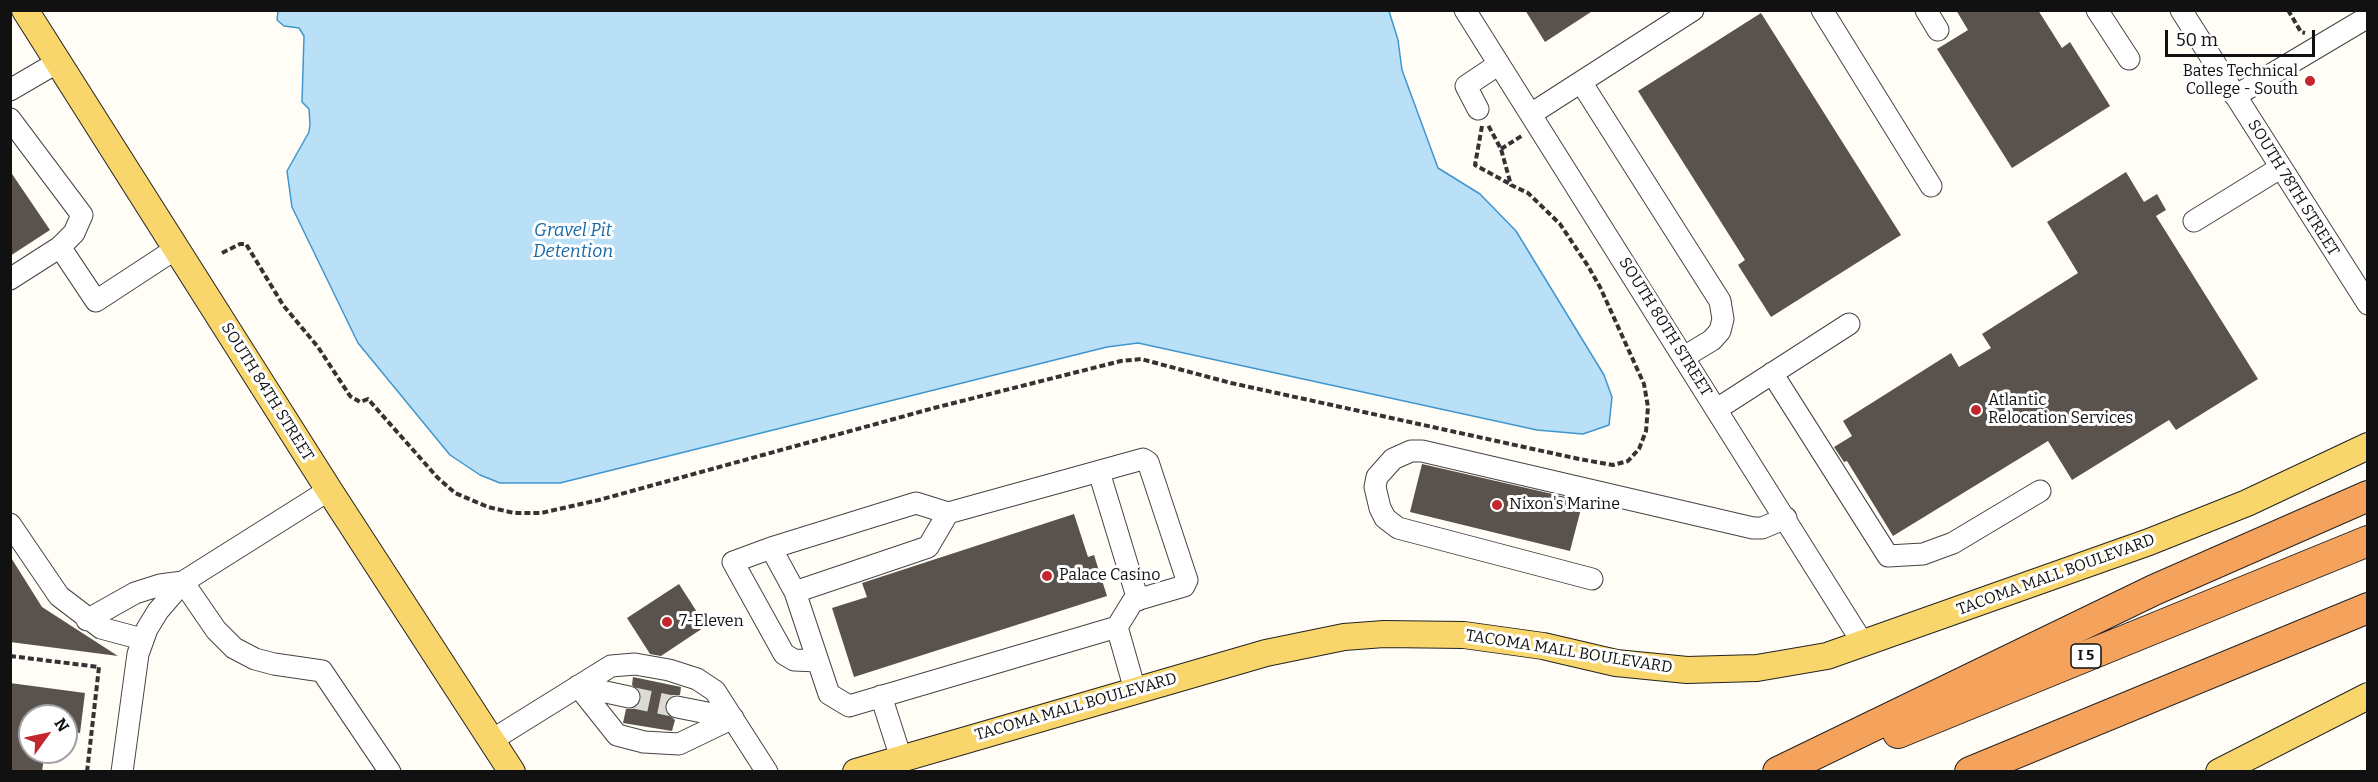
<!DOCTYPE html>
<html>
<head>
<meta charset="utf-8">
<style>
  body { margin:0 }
  #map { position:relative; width:2378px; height:782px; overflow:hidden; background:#fffdf5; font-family:Bitter,serif }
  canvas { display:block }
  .frame { position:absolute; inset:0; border:12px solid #111; pointer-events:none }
  .north { position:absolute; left:18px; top:704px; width:60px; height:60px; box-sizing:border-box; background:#fff; border:2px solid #a0a0a0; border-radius:50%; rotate:57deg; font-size:16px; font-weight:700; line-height:24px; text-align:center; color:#111 }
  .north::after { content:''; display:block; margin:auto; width:21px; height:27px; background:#c4262e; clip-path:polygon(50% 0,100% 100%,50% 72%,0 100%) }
  .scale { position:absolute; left:2165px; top:30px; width:150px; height:27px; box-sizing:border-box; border:3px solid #111; border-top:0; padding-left:8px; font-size:18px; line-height:21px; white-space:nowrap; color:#111; -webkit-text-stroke:4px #fff; paint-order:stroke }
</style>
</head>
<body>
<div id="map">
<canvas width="2378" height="782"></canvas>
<div class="frame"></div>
<div class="north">N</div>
<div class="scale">50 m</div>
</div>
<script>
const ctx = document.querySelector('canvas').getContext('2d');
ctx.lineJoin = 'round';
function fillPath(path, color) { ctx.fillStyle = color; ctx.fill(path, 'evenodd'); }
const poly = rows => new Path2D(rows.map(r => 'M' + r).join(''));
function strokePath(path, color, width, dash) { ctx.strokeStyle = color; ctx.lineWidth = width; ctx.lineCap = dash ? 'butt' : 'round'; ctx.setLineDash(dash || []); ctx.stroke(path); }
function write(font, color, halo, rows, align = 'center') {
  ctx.font = font + ' Bitter,serif'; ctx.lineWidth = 6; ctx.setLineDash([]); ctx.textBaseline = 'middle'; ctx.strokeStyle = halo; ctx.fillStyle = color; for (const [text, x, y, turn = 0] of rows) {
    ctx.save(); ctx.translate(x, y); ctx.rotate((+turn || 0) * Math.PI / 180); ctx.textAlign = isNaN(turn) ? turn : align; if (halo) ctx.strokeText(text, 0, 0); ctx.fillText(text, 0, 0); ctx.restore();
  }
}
const water = poly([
  [278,11,1389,11,1398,40,1402,70,1438,168,1480,194,1516,231,1604,375,1612,397,1609,425,1583,434,1537,430,1138,343,1107,347,560,483,500,483,480,475,450,455,358,343,292,207,287,171,309,132,310,124,309,109,302,102,304,36,299,28,284,26,277,20,278,11]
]);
const building = poly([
  [1525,10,1594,10,1545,42],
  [1956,10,2038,10,2062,48,2070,42,2110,106,2012,168,1937,49,1968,30],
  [1761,13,1901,235,1771,317,1738,265,1745,260,1638,91],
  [10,171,50,230,10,256],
  [2126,172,2144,202,2157,194,2166,210,2156,216,2258,379,2176,430,2169,420,2072,480,2048,441,1893,536,1847,461,1844,462,1834,447,1852,436,1843,421,1951,353,1959,367,1991,348,1982,334,2078,273,2047,222],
  [1422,464,1583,501,1570,551,1410,512],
  [1074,514,1088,557,1094,555,1107,596,854,677,832,608,867,597,862,583],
  [10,556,42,607,118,656,10,642],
  [679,584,706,626,661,656,650,654,627,618],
  [633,677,681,687,680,695,672,695,665,704,665,712,675,720,672,731,623,723,626,709,633,709,641,700,641,693,632,685],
  [10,683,85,693,80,733,66,731,66,716,30,716,30,752,45,752,42,771,10,771]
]);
const minorTunnel = poly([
  [629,697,677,707]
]);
const path = poly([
  [2288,10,2301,32,2305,33],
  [1482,126,1475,165,1510,184],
  [1501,149,1523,135],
  [222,253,240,244,246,244,283,305,318,347,350,396,360,402,368,399,437,477,455,493,488,507,514,513,541,513,599,500,934,408,1121,361,1141,359,1231,383,1579,459,1613,465,1628,461,1639,449,1646,431,1648,407,1644,384,1600,287,1588,266,1560,224,1528,193,1511,185,1501,149,1488,125],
  [10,656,99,667,87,772]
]);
const minor = poly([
  [1465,10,1864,645],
  [1822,10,1931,186],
  [1926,10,1938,30],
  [2097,10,2129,59],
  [2181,10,2368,304],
  [1581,82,1720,301,1723,319,1720,331,1712,340,1684,357],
  [10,90,58,62],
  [2235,96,2368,17],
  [1478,109,1466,86,1499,64],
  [1531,114,1693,10],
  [10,119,82,215,74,233,60,247,10,279],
  [2194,221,2280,168],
  [60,247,96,301,177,248],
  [1772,373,1888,556,1923,554,1953,543,2040,491],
  [1717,409,1849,324],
  [1099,472,1138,600],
  [10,524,59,596,101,628,142,639],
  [771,548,795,592,829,694,849,706,1117,627,1133,601,1184,586,1187,580,1148,462,1143,459,948,513,916,503,771,548,733,562,784,654,794,660,818,661],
  [1592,579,1398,528,1385,518,1380,508,1375,487,1377,477,1393,459,1411,451,1422,451,1753,528,1762,528,1786,518],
  [795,592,928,547,948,513],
  [87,620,135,593,160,585,183,582,216,630,234,648,255,659,274,664,322,671,390,772],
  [1117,627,1135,690],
  [578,686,617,735,644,742,679,744,733,718],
  [578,686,629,697],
  [881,696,901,758],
  [677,707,733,718],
  [492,740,611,666,635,664,669,670,697,679,715,691,767,772],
  [122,772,138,654,147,629,158,611,183,582,329,490]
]);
const major = poly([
  [25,10,329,490,512,772],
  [856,772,1266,653,1344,637,1384,634,1464,635,1543,646,1616,663,1687,670,1757,668,1827,656,2149,542,2247,503,2368,446],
  [2219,772,2368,696]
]);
const highway = poly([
  [1898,733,2368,541],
  [1778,772,2154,590,2368,496],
  [1970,772,2368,608]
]);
const markers = [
  [2310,81,6,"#c4262e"],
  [1976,410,6,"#c4262e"],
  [1497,505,6,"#c4262e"],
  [1047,576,6,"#c4262e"],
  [667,622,6,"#c4262e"]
];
const shields = [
  [2086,656,30]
];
const shieldNames = [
  ["I 5",2086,656]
];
const poiNames = [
  ["Bates Technical",2298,72,"right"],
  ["College - South",2298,90,"right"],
  ["Atlantic",1988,401],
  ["Relocation Services",1988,419],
  ["Nixon's Marine",1509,505],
  ["Palace Casino",1059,576],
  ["7-Eleven",679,622]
];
const streetNames = [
  ["SOUTH 78TH STREET",2293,188,58],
  ["SOUTH 80TH STREET",1665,327,58],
  ["SOUTH 84TH STREET",267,392,58],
  ["TACOMA MALL BOULEVARD",2056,575,-20],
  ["TACOMA MALL BOULEVARD",1569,652,9],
  ["TACOMA MALL BOULEVARD",1076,707,-16]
];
const waterNames = [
  ["Gravel Pit",573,231],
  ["Detention",573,252]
];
fillPath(water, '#b9e0f7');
strokePath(water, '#3f96cf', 1.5);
fillPath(building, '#5a524d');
strokePath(minorTunnel, '#dbdad3', 21, [21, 10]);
strokePath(minor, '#444', 23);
strokePath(major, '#222', 28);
strokePath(highway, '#222', 32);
strokePath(path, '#333', 4, [6, 3]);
strokePath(minor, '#fff', 21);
strokePath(major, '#f9d66b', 26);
strokePath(highway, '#f5a25d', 30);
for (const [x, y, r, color] of markers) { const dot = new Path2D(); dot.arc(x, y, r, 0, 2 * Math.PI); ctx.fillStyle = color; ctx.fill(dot); strokePath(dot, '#fff', 2); }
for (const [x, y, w] of shields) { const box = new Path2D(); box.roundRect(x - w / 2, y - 12, w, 24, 4.5); ctx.fillStyle = '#fff'; ctx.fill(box); strokePath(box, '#111', 1.5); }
write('bold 15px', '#111', null, shieldNames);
write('16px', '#111', '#fff', poiNames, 'left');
write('16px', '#111', '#fff', streetNames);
write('italic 18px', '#1768a6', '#fff', waterNames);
</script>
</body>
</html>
